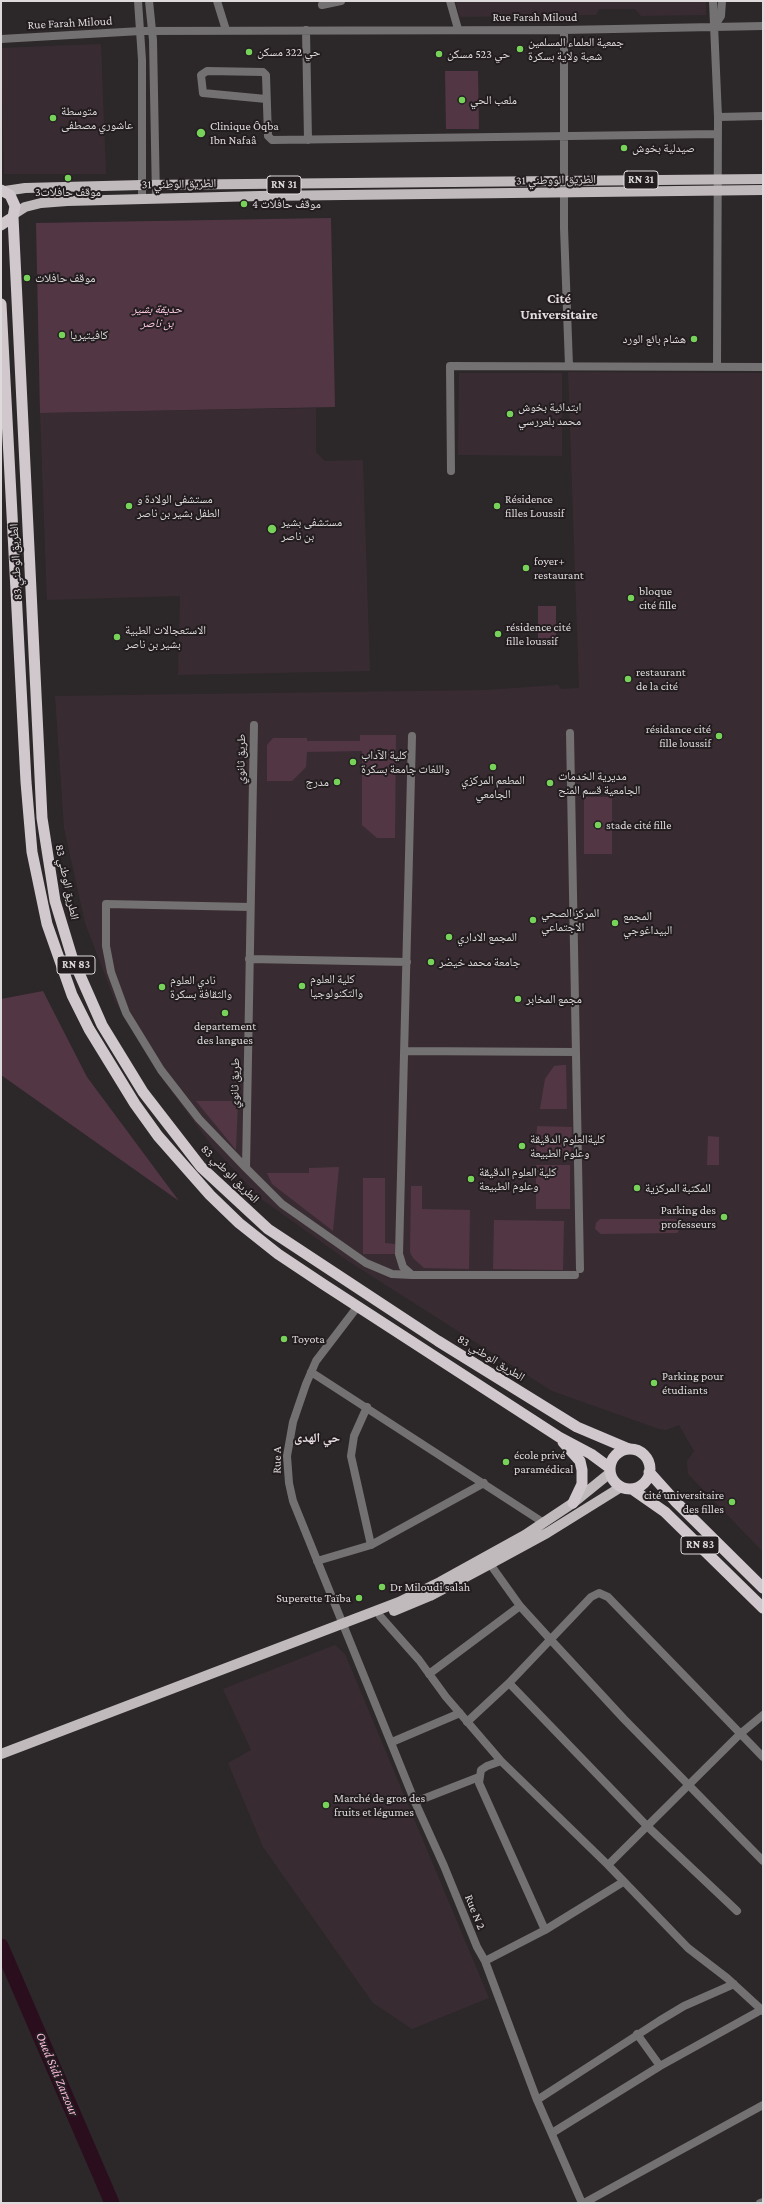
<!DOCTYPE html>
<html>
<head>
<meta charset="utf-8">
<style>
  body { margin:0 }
  #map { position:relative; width:764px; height:2204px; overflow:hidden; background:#2c2729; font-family:"Crimson Pro",serif }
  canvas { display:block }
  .frame { position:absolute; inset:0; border:2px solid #dedadc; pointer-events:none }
</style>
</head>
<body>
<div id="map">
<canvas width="764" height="2204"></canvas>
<div class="frame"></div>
</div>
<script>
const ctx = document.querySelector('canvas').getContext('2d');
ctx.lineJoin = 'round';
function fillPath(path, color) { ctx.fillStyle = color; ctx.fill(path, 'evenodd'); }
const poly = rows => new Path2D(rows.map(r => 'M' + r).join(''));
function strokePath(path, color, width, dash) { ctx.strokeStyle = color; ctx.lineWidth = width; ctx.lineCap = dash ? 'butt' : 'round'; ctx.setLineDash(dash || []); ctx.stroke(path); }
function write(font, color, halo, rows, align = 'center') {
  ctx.font = font + ' "Crimson Pro","Noto Naskh Arabic",serif'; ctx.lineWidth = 4; ctx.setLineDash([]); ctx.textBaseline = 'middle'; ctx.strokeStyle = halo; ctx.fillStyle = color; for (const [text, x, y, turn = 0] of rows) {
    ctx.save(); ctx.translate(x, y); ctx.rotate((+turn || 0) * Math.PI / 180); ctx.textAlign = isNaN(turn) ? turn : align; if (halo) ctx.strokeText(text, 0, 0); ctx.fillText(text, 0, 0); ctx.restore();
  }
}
const built = poly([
  [455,1,706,1,706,15,641,16,635,9,599,9,596,15,460,17],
  [101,44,106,174,4,174,1,48],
  [568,372,763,373,763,1552,688,1474,687,1461,694,1451,679,1425,666,1430,659,1429,552,1391,348,1261,260,1198,212,1146,157,1072,115,1001,85,923,64,828,55,696,485,690,558,685,561,689,579,688],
  [459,373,562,373,562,456,458,455],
  [316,408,316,452,325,461,363,460,370,671,178,675,180,596,47,600,40,413],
  [335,1645,345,1654,489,1998,412,2029,373,2003,263,1847,228,1763,251,1750,223,1689]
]);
const green = poly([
  [445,71,478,71,479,129,446,129],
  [331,218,335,407,40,413,36,223],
  [538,606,556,606,556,645,538,645],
  [360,735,396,735,395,838,377,838,362,825,362,751,307,752,306,767,292,781,267,781,267,745,273,738,307,738,307,741,360,741],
  [584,797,612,797,612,854,584,854],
  [43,991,87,1077,179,1201,1,1075,1,999],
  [563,1065,566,1065,567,1109,540,1109,545,1079,554,1066],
  [196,1101,238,1101,236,1150],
  [537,1126,572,1127,571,1158,536,1157],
  [708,1136,719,1137,719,1165,707,1165],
  [536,1165,570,1165,570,1209,536,1209],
  [339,1167,333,1231,272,1184,267,1173,309,1173,309,1168],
  [363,1178,385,1178,385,1243,395,1244,395,1254,363,1254],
  [411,1186,422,1186,422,1209,470,1210,469,1269,424,1268,413,1258,410,1252],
  [600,1219,675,1219,680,1222,681,1228,677,1233,601,1234,595,1229,596,1223],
  [494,1220,564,1221,563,1270,493,1269]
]);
const river = poly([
  [1,1946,112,2203]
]);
const minor = poly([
  [217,1,226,30],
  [450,1,458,29],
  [713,1,718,117,717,366],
  [322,5,341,1],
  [715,25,721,16,722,1],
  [306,30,308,140],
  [564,30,564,228,569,366],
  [1,39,141,31,564,30,763,26],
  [266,99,203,93,201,75,207,71,263,72,266,75,268,136,272,140,718,134],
  [718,117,763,116],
  [451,471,450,366,763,367],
  [254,725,246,1168,282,1204,366,1263,392,1274,412,1275],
  [570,733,580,1269],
  [412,736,399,1254,403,1267,412,1275,575,1275],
  [249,959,407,962],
  [404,1051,576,1052],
  [246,1168,199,1119,161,1070,126,1013,111,972,106,946,106,904,250,907],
  [358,1306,316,1361,306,1384,293,1422,287,1456,289,1483,293,1501,415,1802,444,1866,477,1947,485,1961,537,2100,582,2203],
  [311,1372,544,1523],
  [367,1407,354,1436,351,1456,371,1545],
  [317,1561,371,1545,484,1483],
  [490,1564,520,1606,550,1639,624,1719,763,1861],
  [380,1616,419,1660,446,1697,501,1761,608,1865,688,1948,727,1978,763,2011],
  [429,1674,520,1606],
  [509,1683,647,1826,737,1911],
  [467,1722,509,1683,591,1597,599,1593,608,1597,763,1757],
  [392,1742,460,1713],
  [501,1761,487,1766,481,1770,479,1783,545,1930],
  [415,1802,479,1777],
  [608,1865,740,1734,763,1715],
  [485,1961,545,1930,623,1882],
  [637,2034,660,2066],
  [537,2100,659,2021,684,2006,734,1984],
  [552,2133,660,2066,761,2010],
  [584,2203,763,2105],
  [760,2203,763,2202]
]);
const tertiary = poly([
  [138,1,142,60,142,198],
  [149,1,153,40,156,198]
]);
const primary = poly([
  [5,191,25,188,142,185,763,179],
  [14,214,25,207,41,203,67,201,260,196,763,190],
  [394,1611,430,1596,490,1564,547,1533,621,1487],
  [1,1754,399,1602,440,1582,525,1535,573,1503,610,1473]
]);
const trunk = poly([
  [1,190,10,195,15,206,13,217,1,225],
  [13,217,42,818,55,901,72,957,102,1025,143,1092,201,1167,268,1229,438,1341,577,1427,629,1449],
  [1,304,26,782,32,852,47,924,72,995,89,1029,135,1104,158,1136,210,1195,239,1223,278,1254,323,1284,559,1437,591,1454,610,1468],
  [563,1442,580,1461,582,1470,582,1484,573,1503],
  '610 1469a20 20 0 1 1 40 0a20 20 0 1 1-40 0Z',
  [649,1472,676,1502,763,1588],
  [632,1489,665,1512,763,1608]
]);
const markers = [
  [520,49,4,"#77d259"],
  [249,52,4,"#77d259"],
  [439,54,4,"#77d259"],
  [462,100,4,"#77d259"],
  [53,118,4,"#77d259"],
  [201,133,5,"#77d259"],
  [624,148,4,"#77d259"],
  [68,178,4,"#77d259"],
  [244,204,4,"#77d259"],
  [27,278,4,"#77d259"],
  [62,335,4,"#77d259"],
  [694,339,4,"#77d259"],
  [510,414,4,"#77d259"],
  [129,506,4,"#77d259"],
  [497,506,4,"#77d259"],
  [272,529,5,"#77d259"],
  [526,568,4,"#77d259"],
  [631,598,4,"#77d259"],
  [498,634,4,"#77d259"],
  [117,637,4,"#77d259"],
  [628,679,4,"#77d259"],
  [719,736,4,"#77d259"],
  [353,762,4,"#77d259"],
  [493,767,4,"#77d259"],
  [337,782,4,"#77d259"],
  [550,783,4,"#77d259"],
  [598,825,4,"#77d259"],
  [533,920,4,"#77d259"],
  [615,923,4,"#77d259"],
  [449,937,4,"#77d259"],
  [431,962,4,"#77d259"],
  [302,986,4,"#77d259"],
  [162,987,4,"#77d259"],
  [518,999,4,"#77d259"],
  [225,1013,4,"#77d259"],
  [522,1146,4,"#77d259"],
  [471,1179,4,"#77d259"],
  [637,1188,4,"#77d259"],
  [724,1217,4,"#77d259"],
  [284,1339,4,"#77d259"],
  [654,1383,4,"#77d259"],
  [506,1462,4,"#77d259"],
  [732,1502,4,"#77d259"],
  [382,1587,4,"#77d259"],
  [359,1598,4,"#77d259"],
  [326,1805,4,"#77d259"]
];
const shields = [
  [641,180,34],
  [284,185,34],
  [76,965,38],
  [700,1545,38]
];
const shieldNames = [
  ["RN 31",641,180],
  ["RN 31",284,185],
  ["RN 83",76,965],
  ["RN 83",700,1545]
];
const streetNames = [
  ["Rue Farah Miloud",535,17],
  ["Rue Farah Miloud",70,23,-3],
  ["الطريق الووطني 31",556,180,-1],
  ["الطريق الوطني 31",179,184,-1],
  ["الطريق الوطني 83",16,562,-93],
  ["طريق ثانوي",241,759,-89],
  ["الطريق الوطني 83",67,882,78],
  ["طريق ثانوي",235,1083,-89],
  ["الطريق الوطني 83",230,1174,45],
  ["الطريق الوطني 83",491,1358,32],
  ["Rue A",277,1460,-89],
  ["Rue N 2",475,1912,68]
];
const poiNames = [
  ["جمعية العلماء المسلمين",528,42],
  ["شعبة ولاية بسكرة",528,56],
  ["حي 322 مسكن",257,52],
  ["حي 523 مسكن",447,54],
  ["ملعب الحي",470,100],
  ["متوسطة",61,111],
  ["عاشوري مصطفى",61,125],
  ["Clinique Ôqba",210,126],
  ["Ibn Nafaâ",210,140],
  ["صيدلية بخوش",632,148],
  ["موقف حافلات3",68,192,"center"],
  ["موقف حافلات 4",252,204],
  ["موقف حافلات",35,278],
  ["كافيتيريا",70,335],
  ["هشام بائع الورد",686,339,"right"],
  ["ابتدائية بخوش",518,407],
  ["محمد بلعررسي",518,421],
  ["مستشفى الولادة و",137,499],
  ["الطفل بشير بن ناصر",137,513],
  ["Résidence",505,499],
  ["filles Loussif",505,513],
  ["مستشفى بشير",281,522],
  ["بن ناصر",281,536],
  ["foyer+",534,561],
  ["restaurant",534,575],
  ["bloque",639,591],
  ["cité fille",639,605],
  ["résidence cité",506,627],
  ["fille loussif",506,641],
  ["الاستعجالات الطبية",125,630],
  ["بشير بن ناصر",125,644],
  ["restaurant",636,672],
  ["de la cité",636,686],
  ["résidance cité",711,729,"right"],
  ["fille loussif",711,743,"right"],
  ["كلية الآداب",361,755],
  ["واللغات جامعة بسكرة",361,769],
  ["مديرية الخدمات",558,776],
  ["الجامعية قسم المنح",558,790],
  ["المطعم المركزي",493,780,"center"],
  ["الجامعي",493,794,"center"],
  ["مدرج",329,782,"right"],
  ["stade cité fille",606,825],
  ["المركز الصحي",541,913],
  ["الاجتماعي",541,927],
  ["المجمع",623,916],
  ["البيداغوجي",623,930],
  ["المجمع الاداري",457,937],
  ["جامعة محمد خيضر",439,962],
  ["كلية العلوم",310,979],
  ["والتكنولوجيا",310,993],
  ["نادي العلوم",170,980],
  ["والثقافة بسكرة",170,994],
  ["مجمع المخابر",526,999],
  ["departement",225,1026,"center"],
  ["des langues",225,1040,"center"],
  ["كليةالعلوم الدقيقة",530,1139],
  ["وعلوم الطبيعة",530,1153],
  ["كلية العلوم الدقيقة",479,1172],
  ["وعلوم الطبيعة",479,1186],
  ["المكتبة المركزية",645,1188],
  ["Parking des",716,1210,"right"],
  ["professeurs",716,1224,"right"],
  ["Toyota",292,1339],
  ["Parking pour",662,1376],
  ["étudiants",662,1390],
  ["école privé",514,1455],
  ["paramédical",514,1469],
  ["cité universitaire",724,1495,"right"],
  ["des filles",724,1509,"right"],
  ["Dr Miloudi salah",390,1587],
  ["Superette Taïba",351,1598,"right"],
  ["Marché de gros des",334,1798],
  ["fruits et légumes",334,1812]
];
const parkNames = [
  ["حديقة بشير",157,309],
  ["بن ناصر",157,323]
];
const neighbourhoodNames = [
  ["حي الهدى",317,1438]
];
const waterNames = [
  ["Oued Sidi Zarzour",57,2074,67]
];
const quarterNames = [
  ["Cité",559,299],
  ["Universitaire",559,315]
];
fillPath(built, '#382c32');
fillPath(green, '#523644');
strokePath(river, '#2b0e1e', 15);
strokePath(minor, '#747172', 8);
strokePath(tertiary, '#747172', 8);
strokePath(primary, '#c0babd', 10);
strokePath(trunk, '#d0c8cc', 11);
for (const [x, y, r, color] of markers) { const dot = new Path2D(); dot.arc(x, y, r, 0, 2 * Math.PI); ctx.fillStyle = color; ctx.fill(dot); strokePath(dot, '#231d20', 1.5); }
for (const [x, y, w] of shields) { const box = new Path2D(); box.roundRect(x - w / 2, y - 9, w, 18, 3); ctx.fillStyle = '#231d20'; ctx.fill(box); strokePath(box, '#dedadc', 1); }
write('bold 11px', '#dedadc', null, shieldNames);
write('12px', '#dedadc', '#231d20', streetNames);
write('12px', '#dedadc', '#231d20', poiNames, 'left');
write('italic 12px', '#ffcae3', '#231d20', parkNames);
write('bold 13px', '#e4dce0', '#231d20', neighbourhoodNames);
write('italic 13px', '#fbbada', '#231d20', waterNames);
write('bold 14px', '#e4dce0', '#231d20', quarterNames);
</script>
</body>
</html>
